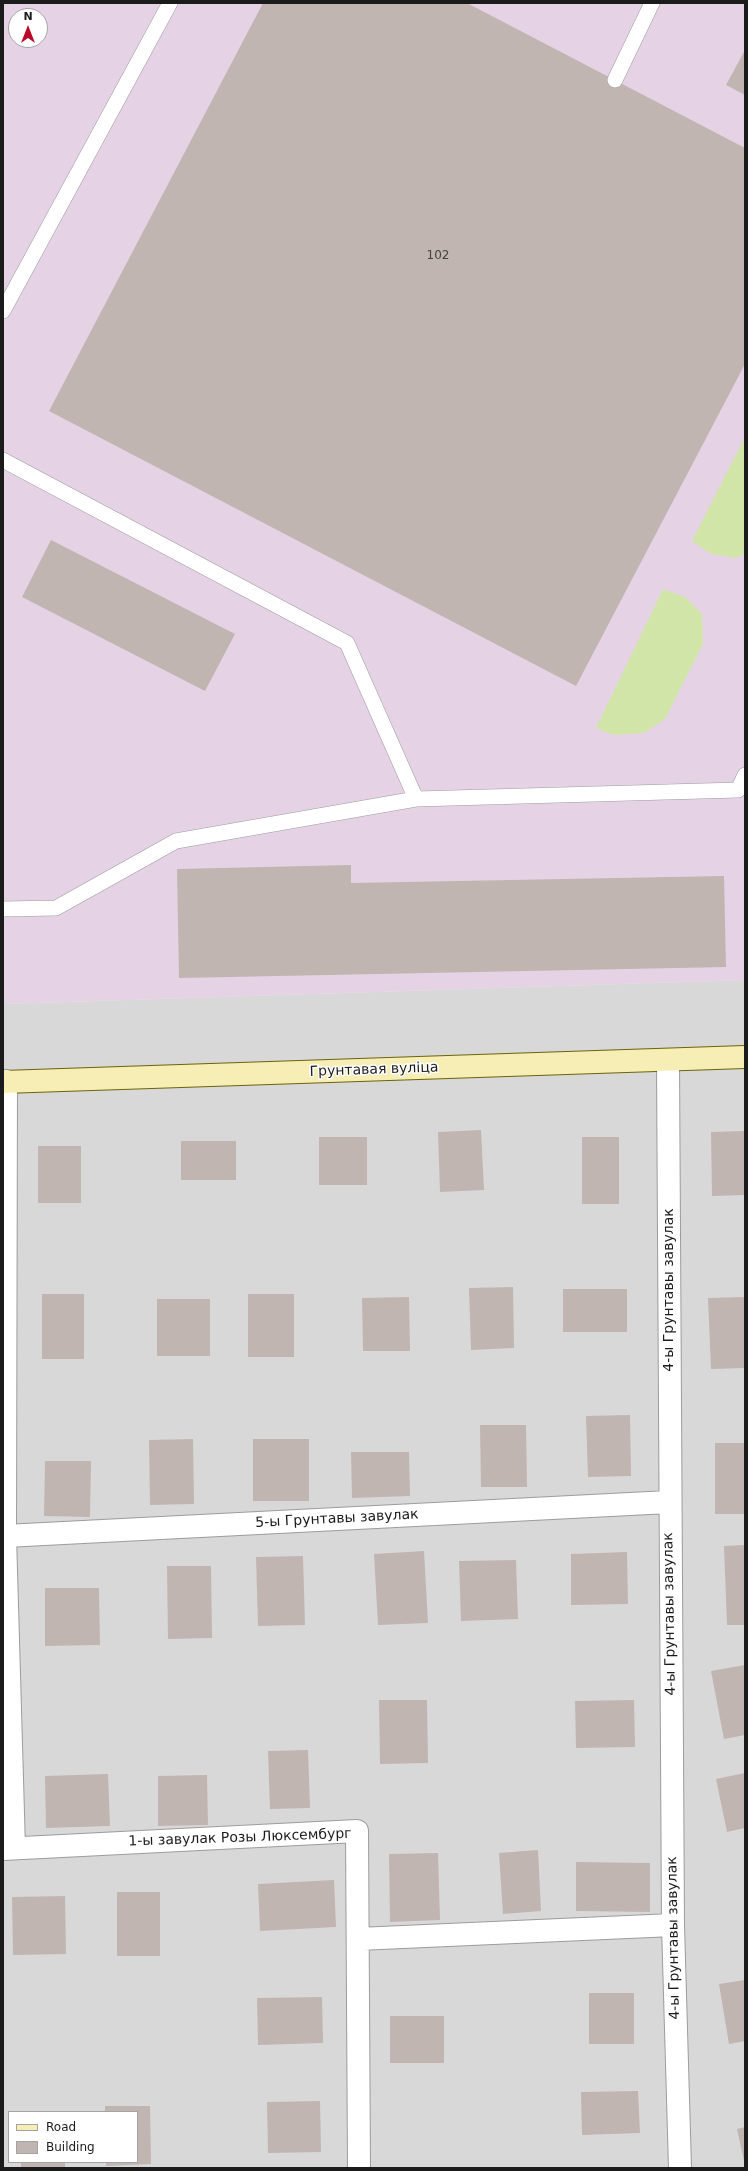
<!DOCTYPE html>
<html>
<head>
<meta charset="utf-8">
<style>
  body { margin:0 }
  #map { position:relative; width:748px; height:2171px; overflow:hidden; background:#ece6e1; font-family:"DejaVu Sans",sans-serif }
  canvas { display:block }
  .frame { position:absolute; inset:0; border:4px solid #1b1b1b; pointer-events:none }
  .legend { position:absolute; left:8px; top:2111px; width:130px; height:52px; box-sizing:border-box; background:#fff; border:1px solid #a4a4a4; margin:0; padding:5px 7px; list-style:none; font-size:12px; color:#1b1b1b }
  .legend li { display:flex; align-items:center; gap:8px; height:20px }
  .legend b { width:20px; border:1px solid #a4a4a4 }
  .north { position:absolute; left:8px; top:8px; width:40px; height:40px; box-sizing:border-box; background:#fff; border:1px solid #a4a4a4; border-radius:50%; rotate:0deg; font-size:11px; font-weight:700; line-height:16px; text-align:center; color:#1b1b1b }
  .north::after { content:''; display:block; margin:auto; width:14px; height:18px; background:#bd0929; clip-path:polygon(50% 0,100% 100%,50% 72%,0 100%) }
</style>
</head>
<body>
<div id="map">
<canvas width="748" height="2171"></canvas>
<div class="frame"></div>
<ul class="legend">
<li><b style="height:5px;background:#f6eeb5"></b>Road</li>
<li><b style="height:11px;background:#c0b5b1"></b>Building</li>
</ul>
<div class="north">N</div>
</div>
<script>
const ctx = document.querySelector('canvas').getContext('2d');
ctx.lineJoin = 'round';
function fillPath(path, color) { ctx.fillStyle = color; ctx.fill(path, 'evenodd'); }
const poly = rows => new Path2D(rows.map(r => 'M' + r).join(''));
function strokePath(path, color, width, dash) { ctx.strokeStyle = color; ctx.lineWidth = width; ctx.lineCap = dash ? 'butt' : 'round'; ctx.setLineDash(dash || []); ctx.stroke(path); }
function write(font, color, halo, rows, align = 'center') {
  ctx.font = font + ' "DejaVu Sans",sans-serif'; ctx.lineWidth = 3; ctx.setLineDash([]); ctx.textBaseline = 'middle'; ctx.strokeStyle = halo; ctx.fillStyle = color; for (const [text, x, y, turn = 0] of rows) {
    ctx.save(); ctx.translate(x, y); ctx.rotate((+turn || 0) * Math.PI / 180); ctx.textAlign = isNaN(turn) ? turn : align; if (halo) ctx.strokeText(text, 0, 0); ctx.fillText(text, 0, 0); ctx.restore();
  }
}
const residential = poly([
  [745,980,745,2168,3,2168,3,1004],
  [9,2112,137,2112,137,2162,9,2162]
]);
const industrial = poly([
  [3,3,745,3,745,980,3,1004],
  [16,16,40,16,40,40,16,40]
]);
const grass = poly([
  [745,437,745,553,736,558,711,554,692,541],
  [663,589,685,597,702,614,703,644,665,719,644,733,614,735,596,728]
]);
const building = poly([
  [263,3,467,3,745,148,745,364,576,686,49,411],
  [745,50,745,95,726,85],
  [51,540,235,634,205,691,22,597],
  [351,865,351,883,724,876,726,967,179,978,177,869],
  [481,1130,484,1190,440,1192,438,1132],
  [745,1131,745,1195,712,1196,711,1132],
  [319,1137,367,1137,367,1185,319,1185],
  [582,1137,619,1137,619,1204,582,1204],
  [181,1141,236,1141,236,1180,181,1180],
  [38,1146,81,1146,81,1203,38,1203],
  [513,1287,514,1348,471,1350,469,1288],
  [563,1289,627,1289,627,1332,563,1332],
  [42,1294,84,1294,84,1359,42,1359],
  [248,1294,294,1294,294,1357,248,1357],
  [409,1297,410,1351,363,1351,362,1298],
  [745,1297,745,1368,711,1369,708,1298],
  [157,1299,210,1299,210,1356,157,1356],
  [630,1415,631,1476,588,1477,586,1416],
  [480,1425,526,1425,527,1487,481,1487],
  [193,1439,194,1504,150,1505,149,1440],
  [253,1439,309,1439,309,1501,253,1501],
  [715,1443,745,1443,745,1514,715,1514],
  [351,1452,409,1452,410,1496,352,1498],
  [45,1461,91,1461,90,1517,44,1516],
  [745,1545,745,1625,727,1625,724,1546],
  [424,1551,428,1623,378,1625,374,1554],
  [627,1552,628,1604,571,1605,571,1554],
  [303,1556,305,1625,258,1626,256,1557],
  [516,1560,518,1619,461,1621,459,1561],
  [167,1566,211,1566,212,1638,168,1639],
  [45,1588,99,1588,100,1645,45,1646],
  [745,1665,745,1735,724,1739,711,1671],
  [379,1700,427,1700,428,1763,380,1764],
  [634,1700,635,1747,576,1748,575,1701],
  [308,1750,310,1808,270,1809,268,1751],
  [745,1773,745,1828,727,1832,716,1779],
  [108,1774,110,1826,46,1828,45,1776],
  [207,1775,208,1825,158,1826,158,1776],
  [538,1850,541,1911,503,1914,499,1853],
  [438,1853,440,1920,390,1922,389,1854],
  [576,1862,650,1863,650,1912,576,1911],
  [334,1880,336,1927,260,1931,258,1884],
  [117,1892,160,1892,160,1956,117,1956],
  [65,1896,66,1954,13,1955,12,1897],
  [745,1980,745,2041,729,2044,719,1984],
  [589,1993,634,1993,634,2044,589,2044],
  [322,1997,323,2043,258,2045,257,1998],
  [390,2016,444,2016,444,2063,390,2063],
  [638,2091,640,2133,582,2135,581,2092],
  [320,2101,321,2152,268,2153,267,2102],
  [105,2106,150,2106,151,2164,106,2166,106,2162,137,2162,137,2112,105,2112],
  [745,2127,745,2161,744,2161,737,2129],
  [21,2162,65,2162,65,2168,21,2168]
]);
const service = poly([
  [615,80,652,3],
  [3,311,170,3],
  [3,460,347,643,416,799],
  [3,909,56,908,176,841,416,799,738,790,745,775]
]);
const minor = poly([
  [668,1061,673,1925,680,2168],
  [6,1081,5,1536,14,1848],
  [5,1536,669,1502],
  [3,1849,357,1831,359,2168],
  [358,1939,673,1925]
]);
const secondary = poly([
  [3,1082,745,1057]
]);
const numberNames = [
  ["102",438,256]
];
const streetNames = [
  ["Грунтавая вуліца",374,1070,-2],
  ["4-ы Грунтавы завулак",669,1290,-90],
  ["5-ы Грунтавы завулак",337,1519,-3],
  ["4-ы Грунтавы завулак",670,1614,-91],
  ["1-ы завулак Розы Люксембург",240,1838,-2],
  ["4-ы Грунтавы завулак",674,1938,-91]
];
fillPath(residential, '#d9d8d8');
fillPath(industrial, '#e5d3e5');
fillPath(grass, '#d1e5a8');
fillPath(building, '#c0b5b1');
strokePath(service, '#9c9c9c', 16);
strokePath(minor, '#9c9c9c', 24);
strokePath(secondary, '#6b6409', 24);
strokePath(service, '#fff', 15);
strokePath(minor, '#fff', 22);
strokePath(secondary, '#f6eeb5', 22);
write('12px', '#444240', null, numberNames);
write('14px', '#1b1b1b', '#fff', streetNames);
</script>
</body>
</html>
